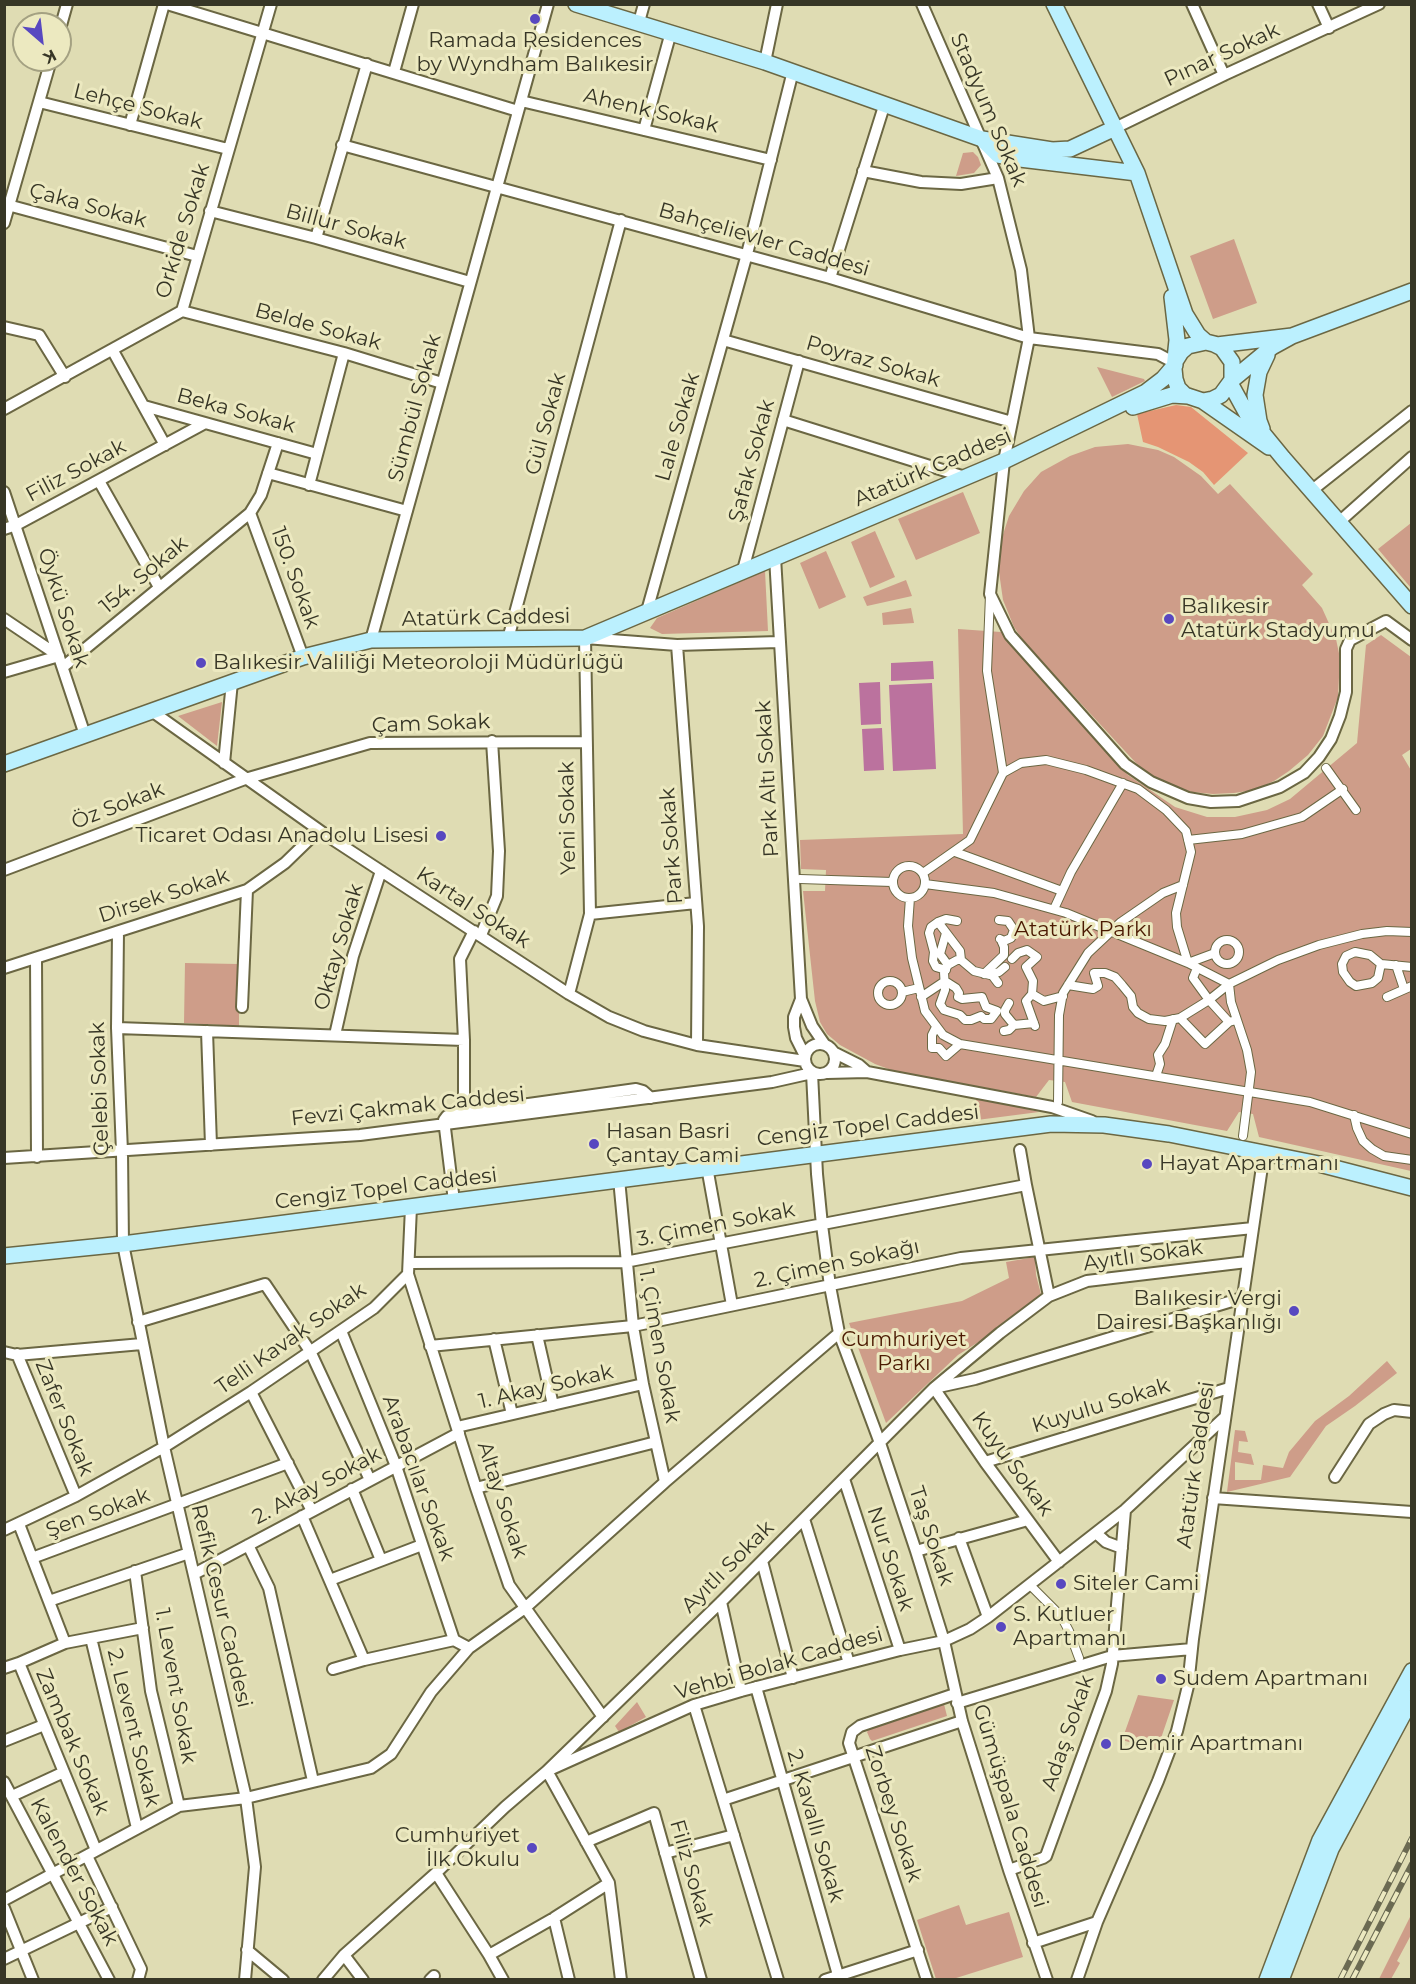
<!DOCTYPE html>
<html>
<head>
<meta charset="utf-8">
<style>
  body { margin:0 }
  #map { position:relative; width:1416px; height:1984px; overflow:hidden; background:#dfdcb3; font-family:Montserrat,sans-serif }
  canvas { display:block }
  .frame { position:absolute; inset:0; border:6px solid #373626; pointer-events:none }
  .north { position:absolute; left:12px; top:12px; width:60px; height:60px; box-sizing:border-box; background:#ece9c0; border:2px solid #a4a182; border-radius:50%; rotate:152deg; font-size:16px; font-weight:700; line-height:24px; text-align:center; color:#373626 }
  .north::after { content:''; display:block; margin:auto; width:21px; height:27px; background:#5848c0; clip-path:polygon(50% 0,100% 100%,50% 72%,0 100%) }
</style>
</head>
<body>
<div id="map">
<canvas width="1416" height="1984"></canvas>
<div class="frame"></div>
<div class="north">K</div>
</div>
<script>
const ctx = document.querySelector('canvas').getContext('2d');
ctx.lineJoin = 'round';
function fillPath(path, color) { ctx.fillStyle = color; ctx.fill(path, 'evenodd'); }
const poly = rows => new Path2D(rows.map(r => 'M' + r).join(''));
function strokePath(path, color, width, dash) { ctx.strokeStyle = color; ctx.lineWidth = width; ctx.lineCap = dash ? 'butt' : 'round'; ctx.setLineDash(dash || []); ctx.stroke(path); }
function write(font, color, halo, rows, align = 'center') {
  ctx.font = font + ' Montserrat,sans-serif'; ctx.lineWidth = 6; ctx.setLineDash([]); ctx.textBaseline = 'middle'; ctx.strokeStyle = halo; ctx.fillStyle = color; for (const [text, x, y, turn = 0] of rows) {
    ctx.save(); ctx.translate(x, y); ctx.rotate((+turn || 0) * Math.PI / 180); ctx.textAlign = isNaN(turn) ? turn : align; if (halo) ctx.strokeText(text, 0, 0); ctx.fillText(text, 0, 0); ctx.restore();
  }
}
const green = poly([
  [973,152,978,157,981,165,974,173,956,176,963,153],
  [1234,239,1257,303,1213,319,1190,256],
  [1097,367,1144,379,1145,381,1112,397],
  [1128,444,1158,450,1174,457,1201,476,1218,494,1230,484,1313,574,1302,585,1322,608,1336,639,1340,658,1338,697,1323,736,1308,755,1289,771,1274,781,1254,790,1234,793,1213,794,1192,792,1173,786,1151,775,1136,763,1024,642,1014,627,1003,600,998,565,999,547,1009,516,1024,491,1041,472,1070,456,1095,447],
  [963,492,980,533,916,560,898,519],
  [1411,523,1411,588,1378,549],
  [875,531,895,577,870,588,851,542],
  [826,551,846,597,819,609,800,563],
  [765,571,768,631,662,634,650,628,657,618],
  [906,580,912,596,867,606,863,597],
  [911,608,914,623,883,625,882,613],
  [958,629,1001,632,1128,775,1175,807,1207,817,1235,817,1267,810,1290,799,1357,743,1366,645,1381,635,1411,657,1411,749,1402,755,1412,772,1411,1171,1259,1137,1253,1114,1239,1112,1227,1131,1072,1102,1065,1082,1049,1080,1036,1097,894,1071,875,1064,840,1045,827,1034,820,1022,815,1001,803,891,825,891,826,870,801,869,800,840,963,834],
  [222,702,217,746,178,716],
  [185,963,238,964,237,1009,239,1013,239,1026,184,1023],
  [976,1096,1039,1112,977,1120],
  [1035,1257,1036,1275,1042,1298,1027,1311,958,1355,886,1423,849,1323,962,1301,1009,1278,1006,1262],
  [1387,1361,1397,1373,1355,1406,1326,1426,1290,1477,1227,1492,1235,1430,1245,1431,1248,1442,1239,1441,1238,1452,1251,1454,1254,1465,1235,1462,1235,1480,1261,1480,1263,1465,1283,1468,1289,1452,1315,1421,1349,1396],
  [1138,1695,1174,1700,1157,1750,1122,1740],
  [637,1702,646,1717,619,1732,615,1726],
  [944,1704,947,1716,872,1741,870,1739,867,1732,869,1729],
  [959,1905,966,1925,1009,1912,1023,1957,953,1979,936,1979,917,1920],
  [1411,1915,1411,1935,1397,1961,1400,1963,1391,1979,1379,1979]
]);
const forest = poly([
  [1176,405,1191,407,1248,453,1214,485,1203,472,1189,462,1158,447,1143,442,1137,414]
]);
const water = poly([
  [933,661,934,679,891,681,891,663],
  [880,682,881,724,861,725,859,683],
  [932,683,936,769,893,771,889,685],
  [882,728,884,770,864,771,862,729]
]);
const pedestrian = poly([
  [990,595,987,671,1003,773],
  [1326,768,1356,810],
  [1188,840,1242,834,1302,817,1343,789],
  [955,852,1062,891],
  '893 882a16 16 0 1 1 32 0a16 16 0 1 1-32 0Z',
  [923,873,970,840,1003,773,1021,763,1046,760,1086,770,1138,789,1166,810,1186,831,1191,852,1176,913,1177,927,1188,963,1229,984,1278,960,1319,945,1362,934,1387,931,1412,932],
  [800,879,892,882],
  [925,884,994,893,1066,913,1188,963,1215,953],
  [910,898,908,926,912,958,925,1011,943,1035,960,1044,1310,1102,1412,1134],
  [1054,909,1071,872,1123,783],
  [999,920,1008,921,1014,930,1011,938,1004,941,1000,939],
  [938,922,960,951,961,960],
  [946,933,940,954,948,965],
  '1215 952a12 12 0 1 1 24 0a12 12 0 1 1-24 0Z',
  [1012,959,1018,953,1027,950,1037,957,1026,967,1033,981,1032,994,1026,1001,1035,1026],
  [1381,964,1378,978,1372,983,1356,986,1350,982,1343,972,1342,964,1346,956,1355,952,1370,955,1381,964,1412,967],
  [1396,965,1404,989],
  [1197,968,1193,978,1209,1000,1229,984],
  [946,970,936,967,933,961,934,952,929,933,931,927,938,922,946,919,957,921],
  [984,974,1004,955,1004,947,1001,940],
  [992,975,998,983],
  [945,981,956,988,959,993,958,997,962,999,982,997,986,1007,997,1011,991,1019,984,1019,981,1016,971,1020,965,1020,960,1015,944,1010,940,1004,945,990,944,972,948,965,957,960,961,960,974,971,990,975,999,972,1005,967],
  '878 993a12 12 0 1 1 24 0a12 12 0 1 1-24 0Z',
  [1229,984,1231,1002,1247,1050,1251,1072,1243,1136],
  [1068,985,1093,989,1098,986,1094,973,1105,973,1115,977,1122,985,1131,996,1133,1007,1138,1013,1149,1019,1165,1021,1180,1018,1209,1000,1229,1022,1236,1020],
  [902,992,919,988],
  [1032,994,1044,1001,1063,996],
  [921,997,945,981],
  [1387,997,1412,986],
  [1009,1003,1005,1010,1005,1014,1014,1025],
  [1180,1018,1205,1044,1229,1022],
  [936,1027,932,1035,932,1048,939,1048,946,1056,960,1044],
  [1004,1031,1009,1030,1014,1025,1034,1023],
  [1156,1076,1160,1064,1158,1055,1165,1044,1173,1019],
  [1058,1102,1059,1015,1063,993,1088,953,1121,922,1163,893,1183,885],
  [1354,1115,1357,1128,1363,1141,1372,1149,1384,1156,1412,1160],
  [1032,1587,1061,1616,1069,1631,1079,1658]
]);
const minor = poly([
  [167,4,518,111],
  [922,4,998,178,1021,270,1029,338,1004,461,990,594,1010,635,1125,764,1151,782,1188,798,1211,802,1238,801,1280,787,1304,773,1319,757,1331,739,1340,716,1346,692,1346,649,1350,640,1386,621,1412,640],
  [1192,4,1224,75],
  [1318,4,1329,28],
  [639,22,644,4],
  [60,29,67,4],
  [765,62,777,4],
  [394,72,413,4],
  [521,101,771,160],
  [39,102,228,149],
  [130,125,164,4],
  [1115,128,1224,75,1379,4],
  [644,130,671,32],
  [342,145,830,278,1029,338,1158,354,1175,363],
  [863,171,921,182,961,184,998,178],
  [4,204,197,256],
  [210,211,316,238,470,282],
  [4,223,51,60],
  [316,238,367,64],
  [830,278,885,103],
  [182,311,344,353,442,383],
  [4,327,39,335,65,377],
  [723,340,1012,422],
  [113,351,165,445],
  [144,406,317,454],
  [4,409,182,311,271,4],
  [783,420,965,477],
  [268,473,407,511],
  [99,481,159,587],
  [309,485,344,353],
  [1311,491,1412,411],
  [4,492,85,735],
  [250,513,303,657],
  [1339,522,1412,457],
  [4,529,16,525,205,423],
  [775,557,801,999,812,1026,825,1045],
  [743,570,799,361],
  [647,611,747,254,793,71],
  [4,619,59,656],
  [508,639,621,220],
  [371,640,548,4],
  [677,645,698,926,697,1045],
  [63,667,250,513,261,495,278,443],
  [4,672,59,656],
  [153,712,326,835,569,994,609,1017,644,1031,697,1045,805,1061],
  [224,763,232,682],
  [4,870,245,779,370,743,585,742],
  [590,914,696,903],
  [118,932,117,1028,122,1152,123,1244,164,1447,246,1798,255,1867,245,1980],
  [481,935,497,896,499,851,492,741],
  [36,958,37,1157],
  [4,968,247,890,285,863,319,830],
  [569,994,590,914,585,638,677,645,779,642],
  [801,999,794,1017,794,1027,796,1038,805,1056],
  [242,1007,247,890],
  [117,1028,464,1040],
  [207,1031,211,1145],
  [335,1035,353,956,381,871],
  '805 1059a15 15 0 1 1 30 0a15 15 0 1 1-30 0Z',
  [833,1052,859,1065,867,1072],
  [827,1073,867,1072,1052,1107,1092,1121],
  [464,1113,636,1089,643,1091,651,1098],
  [1020,1150,1026,1185,1049,1296],
  [4,1158,360,1135,772,1082,812,1073,817,1174,822,1225,830,1286,839,1333,880,1443,916,1551,944,1641,962,1721,1009,1870,1047,1980],
  [707,1167,732,1305],
  [619,1179,633,1326,643,1384,665,1482],
  [454,1201,444,1120,447,1116,464,1113,464,1040,460,959,474,931],
  [409,1263,625,1262,1026,1185],
  [408,1274,476,1488,509,1585,603,1717],
  [138,1322,265,1284,310,1351,370,1480],
  [341,1331,396,1466,454,1640],
  [537,1335,553,1405],
  [494,1339,512,1414],
  [430,1346,633,1326,961,1258,1253,1228],
  [4,1352,17,1355,142,1344],
  [17,1354,76,1496],
  [251,1392,312,1511],
  [457,1427,643,1384],
  [985,1462,1229,1388],
  [1335,1477,1369,1424,1384,1414,1394,1410,1412,1412],
  [844,1479,900,1650],
  [476,1488,656,1442],
  [352,1489,381,1560],
  [1213,1498,1412,1512],
  [302,1516,364,1660,454,1640,469,1648],
  [804,1519,849,1663],
  [19,1524,65,1643],
  [4,1530,76,1496,164,1447,251,1392,374,1308,408,1274,411,1207],
  [1096,1533,1106,1542,1122,1548],
  [959,1538,988,1617],
  [248,1545,269,1588,313,1781],
  [916,1551,1028,1520],
  [32,1558,288,1463],
  [762,1561,793,1678],
  [1059,1562,985,1462,934,1388,975,1379,1242,1298],
  [135,1571,151,1691,179,1806],
  [194,1574,459,1433],
  [330,1580,422,1545],
  [49,1601,189,1553],
  [721,1602,741,1691],
  [91,1638,137,1828],
  [19,1663,65,1643,143,1628],
  [4,1668,19,1663,96,1850],
  [333,1669,364,1660],
  [756,1687,838,1975],
  [957,1703,1112,1656,1192,1649],
  [694,1705,778,1980],
  [4,1741,44,1725],
  [4,1782,109,1980],
  [12,1796,64,1772],
  [723,1800,962,1721],
  [586,1842,654,1813,701,1980],
  [665,1853,734,1835],
  [87,1856,141,1969,138,1980],
  [1009,1870,1043,1858,1046,1856,1106,1691,1112,1664,1125,1510],
  [436,1873,489,1955,503,1980],
  [4,1900,179,1806,246,1798,371,1768,391,1754,431,1692,469,1648,525,1608,665,1482,839,1333],
  [4,1908,33,1980],
  [554,1918,569,1980],
  [1033,1943,1097,1922],
  [247,1950,283,1980],
  [344,1955,363,1980],
  [489,1955,554,1918,609,1883],
  [4,1959,112,1907],
  [323,1980,344,1955,436,1873,505,1807,547,1771,694,1705,741,1691,900,1650,944,1641,970,1629,988,1617,1125,1510,1224,1418],
  [430,1980,434,1976],
  [621,1980,609,1883,547,1771,721,1602,934,1388,1000,1333,1049,1296,1087,1281,1247,1262],
  [825,1980,918,1950],
  [927,1980,849,1743,852,1732,860,1726,955,1694],
  [1077,1980,1097,1922,1158,1781,1177,1731,1188,1686,1193,1639,1264,1153]
]);
const secondary = poly([
  [576,4,765,62,982,139,1052,150,1070,149,1115,128],
  [1054,4,1137,173,1185,314,1198,335,1206,342],
  [982,139,998,155,1020,159,1137,173],
  [1172,297,1177,340,1174,369,1175,379,1178,388,1185,395,1203,401,1213,399,1221,395,1232,380,1232,362,1222,348,1214,344,1206,342,1188,346,1181,352,1176,360],
  [1292,336,1412,291],
  [1217,345,1292,336,1272,347,1232,380],
  [1230,383,1247,414,1283,458,1412,606],
  [1203,401,1269,447],
  [1133,407,1172,395,1188,396],
  [1262,429,1259,421,1255,395,1259,372,1267,355],
  [4,764,303,657,371,640,585,638,1004,461,1146,392,1163,379,1175,365],
  [4,1256,123,1244,1051,1124,1104,1125,1169,1134,1319,1164,1412,1188],
  [1267,1980,1320,1840,1412,1671],
  [1281,1980,1331,1849,1412,1698]
]);
const rail = poly([
  [1340,1980,1412,1838],
  [1352,1980,1412,1864]
]);
const markers = [
  [535,19,6,"#5848c0"],
  [1169,619,6,"#5848c0"],
  [201,663,6,"#5848c0"],
  [441,836,6,"#5848c0"],
  [594,1144,6,"#5848c0"],
  [1147,1164,6,"#5848c0"],
  [1294,1311,6,"#5848c0"],
  [1061,1584,6,"#5848c0"],
  [1001,1627,6,"#5848c0"],
  [1161,1679,6,"#5848c0"],
  [1106,1744,6,"#5848c0"],
  [532,1848,6,"#5848c0"]
];
const poiNames = [
  ["Ramada Residences",535,41,"center"],
  ["by Wyndham Balıkesir",535,65,"center"],
  ["Balıkesir",1181,607],
  ["Atatürk Stadyumu",1181,631],
  ["Balıkesir Valiliği Meteoroloji Müdürlüğü",213,663],
  ["Ticaret Odası Anadolu Lisesi",429,836,"right"],
  ["Hasan Basri",606,1132],
  ["Çantay Cami",606,1156],
  ["Hayat Apartmanı",1159,1164],
  ["Balıkesir Vergi",1282,1299,"right"],
  ["Dairesi Başkanlığı",1282,1323,"right"],
  ["Siteler Cami",1073,1584],
  ["S. Kutluer",1013,1615],
  ["Apartmanı",1013,1639],
  ["Sudem Apartmanı",1173,1679],
  ["Demir Apartmanı",1118,1744],
  ["Cumhuriyet",520,1836,"right"],
  ["İlk Okulu",520,1860,"right"]
];
const streetNames = [
  ["Pınar Sokak",1222,55,-25],
  ["Lehçe Sokak",138,107,14],
  ["Stadyum Sokak",988,110,67],
  ["Ahenk Sokak",651,111,13],
  ["Çaka Sokak",88,206,15],
  ["Billur Sokak",346,227,15],
  ["Orkide Sokak",183,231,-73],
  ["Bahçelievler Caddesi",764,240,16],
  ["Belde Sokak",318,327,15],
  ["Poyraz Sokak",873,362,16],
  ["Sümbül Sokak",415,408,-75],
  ["Beka Sokak",236,411,15],
  ["Gül Sokak",546,424,-75],
  ["Lale Sokak",678,427,-74],
  ["Şafak Sokak",752,461,-75],
  ["Atatürk Caddesi",933,468,-23],
  ["Filiz Sokak",76,471,-28],
  ["154. Sokak",144,575,-40],
  ["150. Sokak",295,578,70],
  ["Öykü Sokak",63,608,72],
  ["Atatürk Caddesi",486,618,-1],
  ["Çam Sokak",431,724,-2],
  ["Park Altı Sokak",768,779,-93],
  ["Öz Sokak",118,806,-21],
  ["Yeni Sokak",568,818,-91],
  ["Park Sokak",672,846,-94],
  ["Dirsek Sokak",164,896,-18],
  ["Kartal Sokak",473,908,33],
  ["Oktay Sokak",339,947,-74],
  ["Çelebi Sokak",100,1089,-92],
  ["Fevzi Çakmak Caddesi",408,1107,-6],
  ["Cengiz Topel Caddesi",868,1126,-7],
  ["Cengiz Topel Caddesi",386,1189,-7],
  ["3. Çimen Sokak",716,1225,-11],
  ["Ayıtlı Sokak",1143,1256,-8],
  ["2. Çimen Sokağı",837,1264,-12],
  ["Telli Kavak Sokak",291,1339,-35],
  ["1. Çimen Sokak",659,1346,80],
  ["1. Akay Sokak",546,1387,-13],
  ["Kuyulu Sokak",1101,1406,-17],
  ["Zafer Sokak",64,1418,68],
  ["Kuyu Sokak",1012,1464,54],
  ["Atatürk Caddesi",1196,1465,-82],
  ["Arabacılar Sokak",418,1478,70],
  ["2. Akay Sokak",317,1486,-28],
  ["Altay Sokak",502,1500,72],
  ["Şen Sokak",98,1513,-20],
  ["Taş Sokak",931,1536,72],
  ["Nur Sokak",890,1559,72],
  ["Ayıtlı Sokak",728,1567,-45],
  ["Refik Cesur Caddesi",221,1606,77],
  ["Vehbi Bolak Caddesi",779,1664,-16],
  ["1. Levent Sokak",175,1686,80],
  ["2. Levent Sokak",133,1728,76],
  ["Adaş Sokak",1068,1733,-71],
  ["Zambak Sokak",72,1742,67],
  ["Gümüşpala Caddesi",1010,1806,73],
  ["Zorbey Sokak",893,1814,72],
  ["2. Kavallı Sokak",815,1826,74],
  ["Kalender Sokak",74,1872,62],
  ["Filiz Sokak",691,1873,74]
];
const parkNames = [
  ["Atatürk Parkı",1083,930],
  ["Cumhuriyet",904,1340],
  ["Parkı",904,1364]
];
fillPath(green, '#ce9d89');
fillPath(forest, '#e59574');
fillPath(water, '#bb729e');
strokePath(pedestrian, '#6b6743', 10);
strokePath(minor, '#6b6743', 14);
strokePath(secondary, '#6b6743', 18);
strokePath(pedestrian, '#fff', 8);
strokePath(minor, '#fff', 10);
strokePath(secondary, '#bbf0fe', 15);
strokePath(rail, '#6b6a52', 6);
strokePath(rail, '#ece9c0', 4, [11]);
for (const [x, y, r, color] of markers) { const dot = new Path2D(); dot.arc(x, y, r, 0, 2 * Math.PI); ctx.fillStyle = color; ctx.fill(dot); strokePath(dot, '#ece9c0', 2); }
write('21px', '#373626', '#ece9c0', poiNames, 'left');
write('21px', '#373626', '#ece9c0', streetNames);
write('21px', '#4b1a02', '#ece9c0', parkNames);
</script>
</body>
</html>
